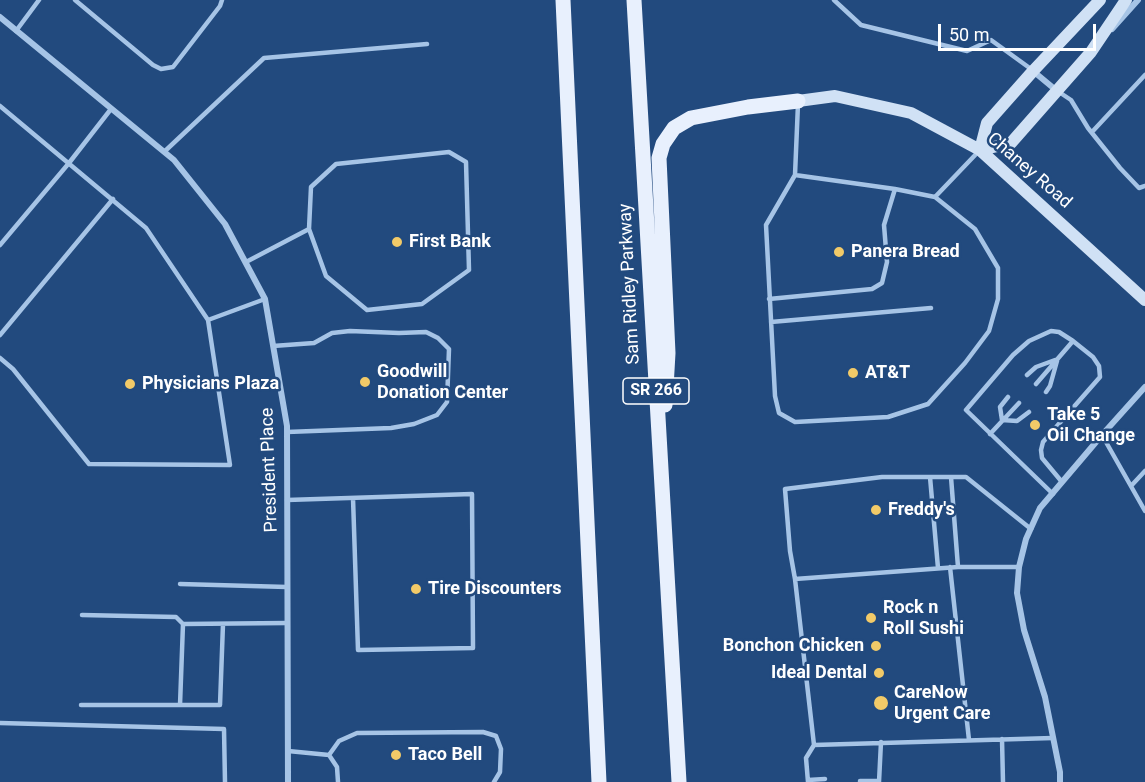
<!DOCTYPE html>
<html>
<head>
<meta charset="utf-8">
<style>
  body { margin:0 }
  #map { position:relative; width:1145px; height:782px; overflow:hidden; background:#224a7e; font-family:Roboto,sans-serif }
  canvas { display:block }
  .scale { position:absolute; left:938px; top:24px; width:158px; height:27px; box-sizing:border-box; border:3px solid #fff; border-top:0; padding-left:8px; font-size:18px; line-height:21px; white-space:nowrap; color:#fff; -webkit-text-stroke:4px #224a7e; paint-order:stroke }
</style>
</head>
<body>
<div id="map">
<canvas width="1145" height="782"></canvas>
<div class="scale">50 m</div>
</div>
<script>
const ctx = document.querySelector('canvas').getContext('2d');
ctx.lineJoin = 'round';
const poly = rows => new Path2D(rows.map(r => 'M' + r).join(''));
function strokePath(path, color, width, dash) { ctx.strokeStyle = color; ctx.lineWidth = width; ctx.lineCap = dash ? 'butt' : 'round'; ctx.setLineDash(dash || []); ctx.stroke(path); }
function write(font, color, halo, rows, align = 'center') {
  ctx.font = font + ' Roboto,sans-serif'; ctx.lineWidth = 5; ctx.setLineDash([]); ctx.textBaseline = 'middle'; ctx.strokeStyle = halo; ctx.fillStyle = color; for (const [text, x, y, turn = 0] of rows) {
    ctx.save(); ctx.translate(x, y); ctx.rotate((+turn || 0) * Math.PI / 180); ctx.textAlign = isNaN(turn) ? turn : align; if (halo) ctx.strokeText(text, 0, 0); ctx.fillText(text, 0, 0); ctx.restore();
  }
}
const lane = poly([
  [75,0,153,65,161,69,173,67,220,6,222,0],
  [834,0,861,25,967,51,991,40,1031,69],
  [16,31,39,0],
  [1059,92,1071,100,1088,128,1120,168,1139,188,1145,186],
  [798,104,795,175,766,225,775,396,779,413,795,422,888,417,928,404,965,363,989,331,998,299,998,268,975,229,935,197,978,152],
  [0,106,146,228,208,320],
  [1092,132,1145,75],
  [164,152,264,58,427,44],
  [795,175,895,189,935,197],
  [0,245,69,163,111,109],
  [246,262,309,229,311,187,336,164,449,152,466,162,469,270,422,304,367,310,326,276,309,229],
  [769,299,872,289,882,283,887,262,884,225,895,189],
  [771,322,931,308],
  [0,335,113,199],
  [273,346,314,343,332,333,350,331,399,333,426,332,438,338,449,349,447,402,437,415,414,424,391,428,287,432],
  [0,358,13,369,89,464,230,465,208,320,265,299],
  [1027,375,1036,367,1055,360],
  [1036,384,1073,341],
  [1046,392,1050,386,1057,361],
  [1008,397,1000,407,1002,420,1017,421,1029,412],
  [990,434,1019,403],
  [1102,435,1145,511],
  [930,477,938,568],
  [951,477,958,567],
  [1131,486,1145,471],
  [1053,494,966,410,1013,355,1029,341,1051,331,1059,332,1073,341,1093,357,1099,366,1100,377,1043,442,1041,450,1042,458,1062,482],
  [287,500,472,494,473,648,358,650,353,498],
  [950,567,969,740],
  [1019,567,958,567,795,579,790,551,785,489,882,477,966,477,1031,529],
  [795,579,814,745],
  [180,584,287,587],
  [82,615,176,617,183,624],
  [81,705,220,705,223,624],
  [180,705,183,624,287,623],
  [0,723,224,729,225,782],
  [1002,739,1003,782],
  [288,751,329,755,337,767,338,782],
  [329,755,339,741,357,733,483,732,496,736,501,749,500,772,494,782],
  [808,780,825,779],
  [860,781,879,781],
  [808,782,806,758,814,745,1053,738],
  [879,782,881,742]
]);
const street = poly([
  [0,17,174,160,225,224,265,299,287,426,288,782],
  [1112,29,1138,0],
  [1033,71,1057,91],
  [1060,782,1060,772,1045,697,1024,630,1017,593,1019,567,1026,539,1040,508,1102,435,1145,387]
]);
const secondary = poly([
  [798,101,835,96,911,113,980,150,1145,300],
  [980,150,1011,143,1091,52,1126,0],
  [980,150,987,123,1033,71,1100,0]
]);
const primary = poly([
  [563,0,599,782],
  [634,0,679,782],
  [665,405,668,353,659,158,663,144,674,128,691,118,748,107,798,101]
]);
const markers = [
  [397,242,6,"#f2ca68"],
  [839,252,6,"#f2ca68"],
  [853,373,6,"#f2ca68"],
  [365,382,6,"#f2ca68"],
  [130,384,6,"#f2ca68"],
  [1035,425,6,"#f2ca68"],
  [876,510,6,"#f2ca68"],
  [416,589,6,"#f2ca68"],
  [871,618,6,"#f2ca68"],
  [876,646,6,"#f2ca68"],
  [879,673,6,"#f2ca68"],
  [881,703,8,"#f2ca68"],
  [396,755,6,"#f2ca68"]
];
const shields = [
  [656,391,66]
];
const shieldNames = [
  ["SR 266",656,391]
];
const streetNames = [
  ["Chaney Road",1029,171,41],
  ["Sam Ridley Parkway",630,284,-93],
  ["President Place",270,470,-92]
];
const poiNames = [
  ["First Bank",409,242],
  ["Panera Bread",851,252],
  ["Goodwill",377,372],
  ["Donation Center",377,393],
  ["AT&T",865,373],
  ["Physicians Plaza",142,384],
  ["Take 5",1047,415],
  ["Oil Change",1047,436],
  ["Freddy's",888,510],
  ["Tire Discounters",428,589],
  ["Rock n",883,608],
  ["Roll Sushi",883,629],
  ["Bonchon Chicken",864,646,"right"],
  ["Ideal Dental",867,673,"right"],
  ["CareNow",894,693],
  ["Urgent Care",894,714],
  ["Taco Bell",408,755]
];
strokePath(lane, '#a6c4e6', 4.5);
strokePath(street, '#a6c4e6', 6);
strokePath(secondary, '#d0e1f5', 12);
strokePath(primary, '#e8f0fd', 15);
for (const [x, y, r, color] of markers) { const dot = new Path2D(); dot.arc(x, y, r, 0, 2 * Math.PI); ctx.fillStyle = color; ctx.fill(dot); strokePath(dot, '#224a7e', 2); }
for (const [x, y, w] of shields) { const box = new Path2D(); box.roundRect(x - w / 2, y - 13, w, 26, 4.5); ctx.fillStyle = '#224a7e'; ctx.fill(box); strokePath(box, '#fff', 1.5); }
write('bold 16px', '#fff', null, shieldNames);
write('18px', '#fff', '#224a7e', streetNames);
write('bold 18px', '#fff', '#224a7e', poiNames, 'left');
</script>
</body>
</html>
